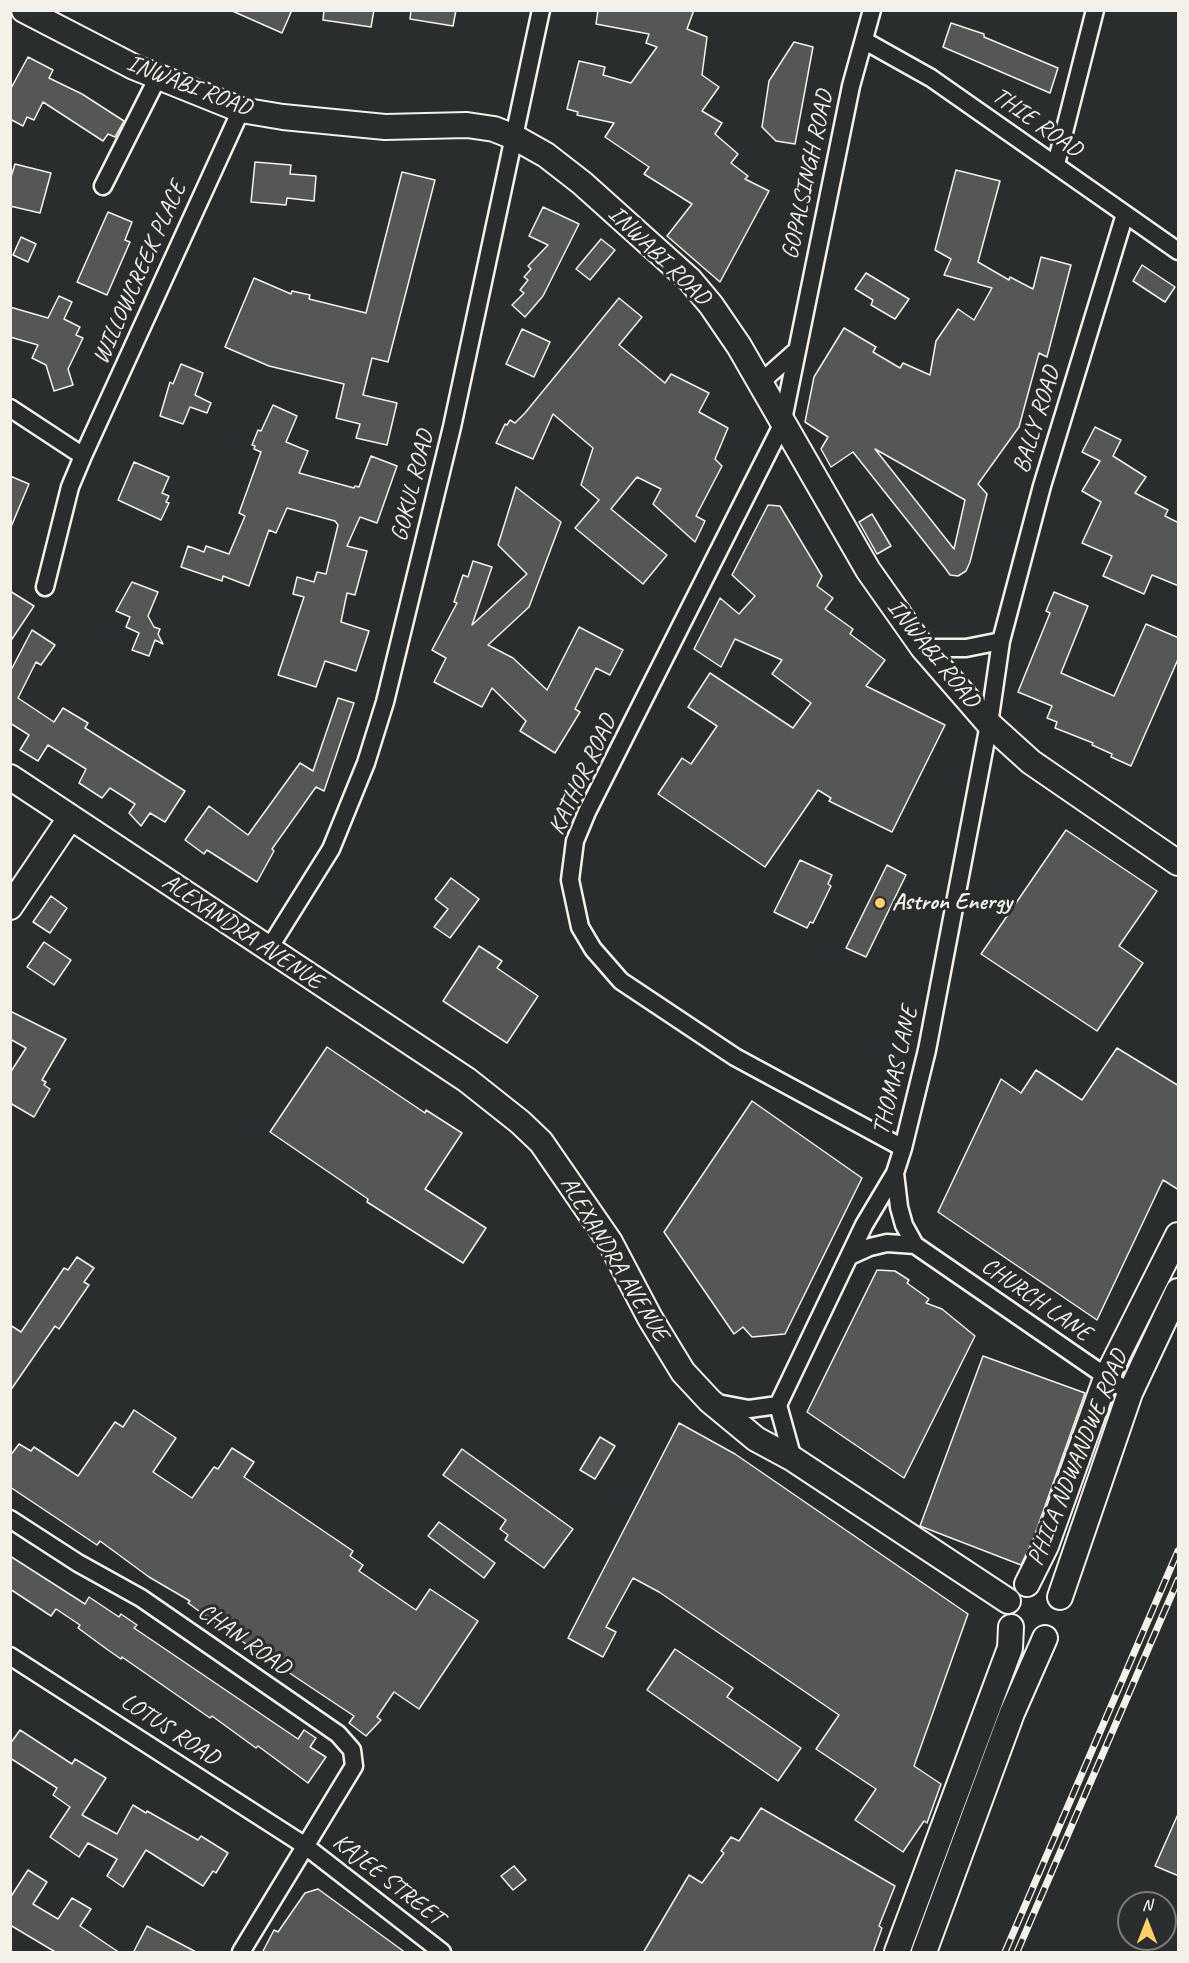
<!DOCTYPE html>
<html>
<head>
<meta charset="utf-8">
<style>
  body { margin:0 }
  #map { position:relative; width:1189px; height:1963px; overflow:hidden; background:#2a2d2e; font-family:Caveat,sans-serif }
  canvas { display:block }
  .frame { position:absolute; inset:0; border:12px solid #f4f1e8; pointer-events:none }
  .north { position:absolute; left:1117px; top:1891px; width:60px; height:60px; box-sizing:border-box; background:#2a2d2e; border:2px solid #7b7b78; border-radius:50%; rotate:0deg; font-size:16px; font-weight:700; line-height:24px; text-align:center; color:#f4f1e8 }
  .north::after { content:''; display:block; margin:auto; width:21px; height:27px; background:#ffd166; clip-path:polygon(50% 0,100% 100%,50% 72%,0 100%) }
</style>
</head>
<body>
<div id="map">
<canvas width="1189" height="1963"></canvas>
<div class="frame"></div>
<div class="north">N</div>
</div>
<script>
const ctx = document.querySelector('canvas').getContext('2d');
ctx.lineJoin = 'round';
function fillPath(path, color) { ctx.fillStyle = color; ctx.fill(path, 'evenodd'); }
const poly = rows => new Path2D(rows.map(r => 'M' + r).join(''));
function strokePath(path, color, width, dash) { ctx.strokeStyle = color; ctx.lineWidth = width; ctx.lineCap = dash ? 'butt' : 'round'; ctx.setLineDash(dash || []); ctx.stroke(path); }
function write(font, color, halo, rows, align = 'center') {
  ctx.font = font + ' Caveat,sans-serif'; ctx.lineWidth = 6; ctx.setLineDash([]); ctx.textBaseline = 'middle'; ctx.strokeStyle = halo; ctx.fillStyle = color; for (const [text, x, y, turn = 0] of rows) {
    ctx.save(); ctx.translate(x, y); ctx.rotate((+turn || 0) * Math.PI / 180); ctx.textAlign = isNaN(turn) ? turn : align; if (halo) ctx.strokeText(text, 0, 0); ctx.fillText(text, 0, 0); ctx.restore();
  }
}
const building = poly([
  [230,10,292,10,282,33,230,10],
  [324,10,374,10,371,27,323,20,324,10],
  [411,10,456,10,453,26,410,19,411,10],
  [598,10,694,10,687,29,707,37,702,75,719,87,702,111,722,123,715,134,738,154,731,163,748,176,745,179,769,191,720,282,667,236,692,204,644,174,649,167,605,137,614,123,577,115,578,112,567,109,579,61,605,67,603,75,631,83,657,47,646,43,649,34,596,24,598,10],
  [951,23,984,34,984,37,1058,68,1050,93,943,47,951,23],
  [794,42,813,47,795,144,776,141,762,127,769,81,794,42],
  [28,57,53,70,49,78,82,94,124,121,115,137,108,134,103,141,43,102,34,120,27,117,23,126,10,119,10,90,28,57],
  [255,162,291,165,290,174,316,176,314,201,287,198,286,205,251,202,255,162],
  [15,164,51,173,40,213,10,206,10,180,15,164],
  [956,170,1000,181,978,262,1009,280,1010,277,1033,289,1041,257,1071,265,1047,357,1039,353,1019,427,978,484,987,494,970,562,966,571,958,576,950,575,945,568,853,452,831,467,821,449,828,437,805,422,814,377,844,328,876,347,873,352,900,368,903,363,930,375,936,341,958,309,974,320,992,288,944,275,951,259,935,250,956,170],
  [875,449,965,500,954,549,875,449],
  [402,172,435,180,388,362,372,358,363,395,397,403,387,445,356,438,360,424,336,418,344,384,269,366,225,347,254,278,291,294,292,291,310,295,309,299,366,313,402,172],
  [543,207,579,224,543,296,525,317,512,305,524,293,520,290,528,280,524,277,531,269,528,266,548,245,529,236,543,207],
  [108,212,132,222,125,240,130,242,107,295,77,282,108,212],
  [21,237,36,244,28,262,13,255,21,237],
  [601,239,615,250,590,280,576,269,601,239],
  [1142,265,1175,287,1165,302,1133,281,1142,265],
  [866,273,909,299,895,319,871,305,873,300,855,289,866,273],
  [59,296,72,302,64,319,80,327,76,335,83,338,68,369,73,385,54,391,46,365,32,358,38,345,10,337,10,307,48,318,59,296],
  [619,298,642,317,619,345,665,383,671,374,709,393,699,412,728,428,715,459,722,466,696,516,705,521,695,542,653,504,661,489,637,477,611,509,667,555,643,584,575,528,599,500,581,485,593,448,553,414,533,459,496,443,505,424,507,425,510,420,515,423,525,413,619,298],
  [522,329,550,342,534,377,506,364,522,329],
  [181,364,203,373,195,395,211,403,207,413,190,407,183,424,160,416,170,382,173,384,181,364],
  [273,405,297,416,286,442,308,451,299,473,354,488,355,486,359,487,371,456,397,466,377,523,360,517,347,546,367,551,355,595,347,593,341,622,369,631,356,671,325,661,316,687,278,675,304,597,293,594,297,577,314,582,317,572,326,574,338,525,335,521,287,508,276,533,269,530,249,586,223,576,222,581,181,567,188,546,204,552,206,546,229,554,245,516,239,513,261,452,254,449,255,446,252,445,258,430,261,431,273,405],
  [1095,427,1121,440,1113,456,1146,477,1135,493,1168,510,1165,516,1179,523,1179,586,1152,575,1144,594,1103,576,1112,556,1082,543,1101,502,1082,491,1100,461,1082,452,1095,427],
  [134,462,169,477,162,493,169,496,166,502,169,503,161,520,118,500,134,462],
  [10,476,29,484,11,527,10,527,10,476],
  [516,487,561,522,529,607,488,645,513,658,547,690,579,627,623,650,610,675,596,668,575,709,580,712,555,753,520,731,526,721,492,688,482,707,434,682,446,658,432,650,457,603,454,602,463,575,468,577,473,561,492,567,472,625,527,574,498,545,516,487],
  [768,505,780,506,822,576,817,586,833,598,825,609,853,629,850,634,885,660,866,686,945,725,892,832,829,801,831,798,818,790,765,867,658,794,682,758,691,764,717,726,688,707,710,673,793,728,811,703,772,674,782,660,735,639,721,667,694,649,720,598,739,614,755,596,732,575,768,505],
  [872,514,891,546,877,554,859,522,872,514],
  [132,582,158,592,148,616,154,627,160,629,158,634,163,644,155,640,149,656,132,650,139,633,126,627,130,617,116,611,132,582],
  [10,591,34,606,10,642,10,591],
  [1054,592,1088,606,1061,673,1114,696,1146,624,1179,638,1179,657,1131,766,1111,757,1112,754,1092,745,1093,743,1055,728,1057,722,1047,718,1052,706,1018,692,1050,613,1046,611,1054,592],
  [32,630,55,645,41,665,36,662,18,698,54,722,63,708,88,723,85,728,185,791,165,822,150,813,141,826,129,813,135,804,110,788,102,798,79,783,86,769,48,745,38,761,20,750,29,735,10,723,10,672,32,630],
  [338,698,354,703,324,791,316,787,272,849,274,851,257,882,207,850,204,854,185,840,209,806,248,835,300,763,313,771,338,698],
  [1066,830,1157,891,1119,946,1143,963,1097,1031,981,954,1066,830],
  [800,860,832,875,828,884,831,886,813,923,810,922,807,928,774,912,800,860],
  [887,865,906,875,866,957,846,948,887,865],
  [451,878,479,899,450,938,434,927,448,909,435,899,451,878],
  [51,896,67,908,50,933,33,922,51,896],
  [44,942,71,960,54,985,27,967,44,942],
  [479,946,502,961,497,968,538,996,507,1043,443,1001,479,946],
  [10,1011,66,1039,42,1080,46,1082,44,1085,50,1089,34,1117,10,1103,10,1073,26,1048,10,1039,10,1011],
  [327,1047,425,1113,426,1110,462,1133,425,1189,486,1228,463,1263,367,1202,368,1199,270,1132,327,1047],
  [1117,1048,1179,1086,1179,1190,1163,1180,1097,1320,938,1212,1001,1079,1021,1093,1036,1070,1082,1100,1117,1048],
  [752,1101,862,1178,785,1334,752,1337,743,1327,734,1334,664,1232,752,1101],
  [77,1257,94,1268,84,1282,89,1285,59,1329,55,1326,10,1391,10,1325,21,1332,64,1268,68,1270,77,1257],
  [877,1270,895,1271,909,1280,907,1283,929,1299,926,1303,942,1309,975,1336,904,1478,807,1412,877,1270],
  [983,1356,1085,1393,1033,1540,1021,1565,920,1526,983,1356],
  [134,1410,176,1438,153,1472,192,1498,214,1467,218,1469,232,1448,254,1462,244,1477,353,1551,350,1556,363,1565,359,1571,416,1610,430,1589,478,1621,419,1709,394,1692,377,1717,381,1720,366,1736,349,1723,354,1716,222,1628,188,1603,190,1601,149,1577,100,1541,97,1545,10,1487,10,1456,19,1444,31,1451,34,1447,78,1476,115,1422,123,1427,134,1410],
  [679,1423,735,1454,968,1614,914,1766,941,1784,927,1823,924,1821,903,1852,855,1820,876,1789,816,1749,839,1715,659,1592,633,1578,606,1627,616,1632,603,1657,568,1638,679,1423],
  [600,1437,615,1446,595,1479,580,1470,600,1437],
  [462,1449,573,1529,544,1568,505,1540,508,1535,500,1529,506,1520,443,1475,462,1449],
  [439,1522,495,1563,484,1578,428,1536,439,1522],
  [10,1556,85,1604,89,1597,119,1617,121,1614,137,1625,134,1628,298,1739,304,1730,316,1738,310,1747,326,1757,308,1783,258,1746,256,1748,212,1716,210,1718,122,1657,121,1659,108,1650,78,1628,80,1625,56,1609,51,1616,10,1589,10,1556],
  [675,1649,733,1688,727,1697,801,1748,778,1781,647,1690,675,1649],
  [20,1730,72,1764,75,1759,106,1778,82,1815,117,1834,133,1805,146,1813,147,1811,198,1840,201,1836,228,1853,216,1873,213,1871,203,1886,146,1850,123,1887,107,1876,117,1859,88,1843,79,1857,50,1837,70,1807,53,1795,57,1788,10,1758,10,1744,20,1730],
  [761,1808,895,1886,879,1926,882,1928,873,1953,643,1953,689,1875,702,1883,724,1853,721,1851,731,1837,739,1841,761,1808],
  [1179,1812,1179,1876,1155,1866,1179,1812],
  [514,1866,526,1880,513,1890,501,1876,514,1866],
  [28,1870,47,1882,33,1904,58,1919,72,1898,91,1909,80,1926,120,1953,57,1953,10,1925,10,1898,28,1870],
  [318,1889,406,1953,262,1953,274,1930,278,1932,305,1893,318,1889],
  [147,1926,198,1953,133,1953,147,1926]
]);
const street = poly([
  [872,10,851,86,782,425,587,812,575,841,570,880,580,927,593,949,621,981,735,1057,903,1148],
  [865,41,931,78,1178,251],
  [1056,164,1095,10],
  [103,186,158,77],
  [760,383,796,351],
  [10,408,83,456],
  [45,587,70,487,83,456,241,110],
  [923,648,966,648,1001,641],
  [268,950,331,849,366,763,385,702,452,427,541,10],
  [895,1173,899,1207,904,1225,915,1245,1130,1393],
  [850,1256,870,1247,887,1243,915,1245],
  [717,1403,749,1409,778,1405],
  [793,1459,778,1405,864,1225,895,1173,903,1148,927,1050,989,724,1001,641,1042,486,1125,214],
  [10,1519,78,1563,141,1598,338,1734,352,1750,354,1766,241,1952],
  [10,1656,304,1845,442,1952]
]);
const secondary = poly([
  [24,10,134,67,241,110,283,117,385,127,467,125,494,129,514,137,546,155,582,183,690,280,711,305,739,346,868,570,923,648,989,724,1031,762,1178,863],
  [10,777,467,1080,520,1122,541,1142,610,1242,650,1318,683,1372,710,1401,756,1439,793,1459,1008,1601],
  [10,907,70,818],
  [1027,1584,1046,1546,1106,1378,1178,1235],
  [1060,1597,1130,1393,1178,1291],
  [897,1952,1010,1648,1011,1627],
  [924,1952,1012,1713,1045,1638]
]);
const rail = poly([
  [1005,1952,1178,1551],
  [1017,1952,1178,1580]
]);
const markers = [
  [880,903,6,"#ffd166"]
];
const streetNames = [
  ["INWABI ROAD",189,86,21],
  ["THIE ROAD",1037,123,35],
  ["GOPALSINGH ROAD",808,175,-78],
  ["INWABI ROAD",659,256,44],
  ["WILLOWCREEK PLACE",140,273,-66],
  ["BALLY ROAD",1037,420,-73],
  ["GOKUL ROAD",413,486,-76],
  ["INWABI ROAD",933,654,51],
  ["KATHOR ROAD",583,775,-65],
  ["ALEXANDRA AVENUE",242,932,34],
  ["THOMAS LANE",896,1071,-77],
  ["ALEXANDRA AVENUE",614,1259,59],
  ["CHURCH LANE",1036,1300,35],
  ["PHILA NDWANDWE ROAD",1078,1458,-68],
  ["CHAN ROAD",244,1640,35],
  ["LOTUS ROAD",170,1730,33],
  ["KAJEE STREET",388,1880,38]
];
const poiNames = [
  ["Astron Energy",892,903]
];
fillPath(building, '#555756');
strokePath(building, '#f4f1e8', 1.5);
strokePath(street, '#f4f1e8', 21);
strokePath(secondary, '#f4f1e8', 28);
strokePath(street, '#2a2d2e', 16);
strokePath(secondary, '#2a2d2e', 24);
strokePath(rail, '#f4f1e8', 7);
strokePath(rail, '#2a2d2e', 4.5, [14]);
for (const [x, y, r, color] of markers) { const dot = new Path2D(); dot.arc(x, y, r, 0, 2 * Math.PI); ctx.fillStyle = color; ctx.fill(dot); strokePath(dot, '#2a2d2e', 2); }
write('24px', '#f4f1e8', '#2a2d2e', streetNames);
write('bold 24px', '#f4f1e8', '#2a2d2e', poiNames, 'left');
</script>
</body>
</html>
